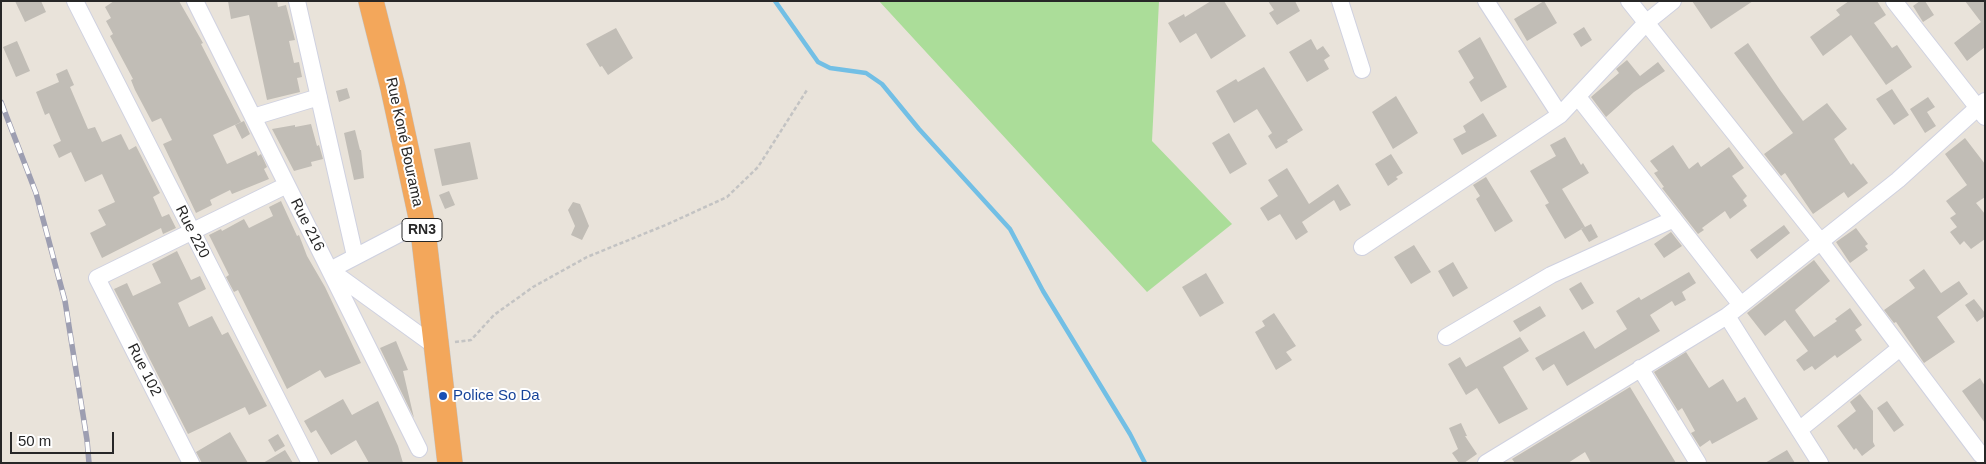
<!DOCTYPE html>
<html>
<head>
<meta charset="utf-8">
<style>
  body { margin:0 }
  #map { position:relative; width:1986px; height:464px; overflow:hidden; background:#e9e3da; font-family:Arial,sans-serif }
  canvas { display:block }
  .frame { position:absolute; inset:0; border:2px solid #272727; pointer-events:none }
  .scale { position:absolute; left:10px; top:432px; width:104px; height:22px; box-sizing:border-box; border:2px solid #272727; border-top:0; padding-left:6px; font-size:15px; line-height:18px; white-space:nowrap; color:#272727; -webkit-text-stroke:4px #fff; paint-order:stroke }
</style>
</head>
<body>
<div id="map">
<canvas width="1986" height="464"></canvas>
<div class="frame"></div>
<div class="scale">50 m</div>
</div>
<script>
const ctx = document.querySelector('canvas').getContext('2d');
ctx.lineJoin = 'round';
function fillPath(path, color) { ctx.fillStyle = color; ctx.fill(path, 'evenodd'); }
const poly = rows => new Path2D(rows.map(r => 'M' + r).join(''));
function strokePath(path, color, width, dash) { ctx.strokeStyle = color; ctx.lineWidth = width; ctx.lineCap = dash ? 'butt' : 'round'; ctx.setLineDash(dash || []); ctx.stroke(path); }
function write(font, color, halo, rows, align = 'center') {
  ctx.font = font + ' Arial,sans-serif'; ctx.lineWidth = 4; ctx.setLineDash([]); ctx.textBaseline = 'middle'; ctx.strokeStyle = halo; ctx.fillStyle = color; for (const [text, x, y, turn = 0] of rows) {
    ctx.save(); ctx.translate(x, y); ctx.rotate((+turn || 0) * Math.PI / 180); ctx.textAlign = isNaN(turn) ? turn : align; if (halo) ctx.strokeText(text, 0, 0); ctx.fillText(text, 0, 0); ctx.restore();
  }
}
const green = poly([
  [879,1,1159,1,1152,141,1232,224,1147,292]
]);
const stream = poly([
  [775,1,818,62,830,68,866,73,882,84,919,129,1010,229,1043,291,1130,434,1145,463]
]);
const building = poly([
  [15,1,41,1,46,12,25,22],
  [114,1,179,1,203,43,201,44,241,122,213,135,227,164,256,151,258,156,261,154,267,167,264,169,269,179,232,194,230,190,210,200,212,205,196,213,163,144,172,140,161,118,152,122,135,90,131,80,133,79,110,36,113,34,106,21,111,18,105,7],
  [228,1,277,1,278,7,286,5,295,40,289,41,294,63,299,62,302,77,297,78,300,92,267,100,249,15,231,19],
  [1211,1,1224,1,1246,36,1211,59,1196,33,1180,43,1168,23,1184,14,1185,17],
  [1268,1,1295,1,1300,11,1277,25,1269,13,1274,10],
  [1544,1,1557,23,1527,41,1514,19],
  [1692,1,1753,1,1711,29],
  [1849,1,1877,1,1886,15,1874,23,1892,48,1897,45,1912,67,1886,85,1851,35,1823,56,1810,37,1840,15,1836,10],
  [1920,1,1925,1,1934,15,1923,22,1913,6],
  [1965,1,1985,1,1985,47,1967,61,1954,43,1981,22],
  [1584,27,1592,40,1581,47,1573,34],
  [616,28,633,58,608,75,602,66,600,67,586,44],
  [1480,37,1507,87,1481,102,1469,82,1474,78,1458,51],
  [1311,39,1317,50,1323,46,1330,56,1324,60,1329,69,1307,82,1289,52],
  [17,41,30,71,16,77,3,47],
  [1748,43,1780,90,1803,121,1827,103,1847,129,1834,139,1851,165,1853,163,1868,183,1848,198,1844,192,1813,214,1785,173,1781,176,1764,154,1793,133,1734,53],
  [1627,60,1640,76,1658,62,1665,71,1634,92,1606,117,1591,97,1619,73,1616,69],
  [1264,67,1303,130,1287,140,1288,142,1276,149,1268,136,1272,133,1257,109,1234,123,1216,91,1236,79,1238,82],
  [67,69,74,85,70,87,88,129,95,127,102,142,121,134,129,150,136,146,160,193,153,197,162,217,169,214,176,228,163,234,161,228,102,258,90,233,106,225,98,210,115,202,102,174,85,182,71,152,59,158,53,145,61,141,49,113,45,115,36,92,59,82,56,74],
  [347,88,350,98,339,102,336,91],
  [1892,89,1909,115,1894,125,1876,99],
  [1396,96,1418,133,1393,149,1372,112],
  [1928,97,1935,107,1927,112,1936,126,1925,133,1910,109],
  [1483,113,1497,136,1462,155,1453,139,1466,132,1463,126],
  [244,121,250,134,242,139,235,125],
  [311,124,317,146,319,145,323,159,311,162,312,166,294,171,272,129,295,125,295,127],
  [355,130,360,150,361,150,364,178,354,180,344,133],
  [1229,133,1247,164,1230,174,1212,143],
  [1565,137,1581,165,1583,163,1589,173,1562,189,1585,227,1565,239,1545,205,1549,203,1530,171,1556,156,1550,145],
  [1965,138,1985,164,1985,197,1976,203,1985,214,1985,239,1971,249,1964,241,1960,245,1950,232,1957,227,1950,218,1956,214,1946,201,1967,185,1945,154],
  [470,142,478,179,442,186,434,149],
  [1673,145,1689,169,1698,162,1701,167,1729,147,1744,168,1732,176,1747,196,1743,200,1747,206,1730,219,1725,211,1702,228,1704,230,1698,234,1662,188,1664,187,1654,173,1658,171,1650,161],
  [1391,154,1403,173,1396,177,1398,179,1388,186,1375,164],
  [1287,168,1309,204,1338,184,1351,205,1340,211,1334,200,1302,222,1308,232,1296,240,1280,214,1268,221,1260,208,1278,196,1268,180],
  [1486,177,1513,221,1495,232,1476,199,1480,196,1473,185],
  [449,191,455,205,445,209,439,195],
  [281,201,297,236,299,235,307,256,325,287,361,363,325,378,320,370,287,389,238,290,234,292,226,277,229,275,209,235,221,229,222,231,244,219,249,228,273,216,269,207],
  [573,202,580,204,589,226,582,240,571,235,575,226,568,210],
  [1591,224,1598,237,1589,242,1581,229],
  [1784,225,1790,233,1757,259,1750,250],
  [1856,228,1868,244,1865,246,1868,250,1850,263,1836,242],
  [1671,232,1682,246,1664,258,1654,244],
  [1414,245,1431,272,1411,284,1394,257],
  [177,251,191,280,200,276,206,289,178,303,189,327,212,316,222,335,228,332,267,406,249,415,245,407,188,434,114,289,127,283,133,296,161,283,152,264],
  [1814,260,1830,281,1795,310,1796,312,1814,337,1837,321,1835,319,1850,308,1862,325,1855,330,1862,340,1837,358,1835,355,1815,370,1812,366,1804,371,1796,360,1808,351,1785,320,1765,336,1747,313],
  [1453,262,1468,288,1453,297,1438,271],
  [1924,269,1941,293,1959,281,1968,294,1937,317,1955,342,1924,363,1896,322,1894,323,1884,310,1915,288,1909,280],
  [1689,272,1696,283,1682,292,1686,300,1675,306,1672,301,1650,315,1660,331,1567,386,1554,364,1543,371,1535,358,1584,331,1595,349,1627,329,1616,311,1639,297,1641,300],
  [1206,273,1224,303,1200,317,1182,287],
  [1581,282,1594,303,1582,310,1569,289],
  [1974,299,1985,313,1985,316,1977,322,1965,305],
  [1540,306,1546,316,1520,332,1513,321],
  [1274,313,1296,346,1286,352,1292,360,1276,370,1255,332,1265,326,1262,321],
  [1520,337,1529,351,1503,367,1528,409,1499,424,1477,388,1466,395,1448,364,1460,357,1466,367],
  [396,341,408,370,403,371,414,418,380,348],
  [1686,352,1709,388,1723,379,1737,402,1745,397,1758,419,1712,444,1710,440,1700,447,1691,433,1695,431,1682,408,1678,411,1654,372],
  [1980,378,1985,386,1985,423,1962,391],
  [1630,387,1676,463,1591,463,1585,452,1568,463,1515,463,1512,459],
  [1860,394,1873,411,1873,442,1875,446,1862,456,1856,448,1854,450,1837,426,1856,411,1850,402],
  [343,399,352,415,378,401,398,446,403,463,369,463,356,440,331,455,316,430,311,433,304,421],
  [1887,401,1904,425,1894,432,1877,408],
  [1461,423,1467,436,1465,436,1477,454,1464,463,1459,463,1452,453,1458,449,1449,428],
  [230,432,248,463,202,463,196,452],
  [278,434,285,446,275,452,268,440],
  [285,450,293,463,263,463],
  [1787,450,1795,463,1765,463]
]);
const path = poly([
  [455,342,471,340,494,315,533,287,587,257,668,224,727,197,758,167,807,90]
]);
const minor = poly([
  [75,1,310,463],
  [195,1,419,449],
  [297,1,355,256],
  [1340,1,1362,70],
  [1486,1,1560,115],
  [1629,1,1821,242,1981,455],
  [1894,1,1985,117],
  [1578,97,1741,305],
  [253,117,319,97],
  [422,222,330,270,435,346],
  [1362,247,1560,115,1647,22,1673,1],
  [1727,316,1820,463],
  [1446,337,1551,275,1674,219],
  [1640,368,1698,463],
  [1799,430,1900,348],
  [191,463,97,278,287,185],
  [1486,463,1727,316,1898,180,1985,101]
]);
const highway = poly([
  [371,1,393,88,422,222,450,463]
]);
const rail = poly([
  [1,102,36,193,65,301,87,440,89,463]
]);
const markers = [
  [443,396,5,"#1a4fb4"]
];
const shields = [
  [422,230,40]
];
const shieldNames = [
  ["RN3",422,230]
];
const streetNames = [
  ["Rue Koné Bourama",404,142,78],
  ["Rue 216",307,225,63],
  ["Rue 220",192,232,63],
  ["Rue 102",144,370,63]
];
const transitNames = [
  ["Police So Da",453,396]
];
fillPath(green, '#abdd99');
strokePath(stream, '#72bfe5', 4.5);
fillPath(building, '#c1bdb6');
strokePath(minor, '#cfd1e0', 18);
strokePath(highway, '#c3c3c3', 26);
strokePath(path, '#c3c3c3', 2.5, [4, 2.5]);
strokePath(minor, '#fff', 16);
strokePath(highway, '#f3a75b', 25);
strokePath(rail, '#9d9eb1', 5.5);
strokePath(rail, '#fff', 4, [11]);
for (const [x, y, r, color] of markers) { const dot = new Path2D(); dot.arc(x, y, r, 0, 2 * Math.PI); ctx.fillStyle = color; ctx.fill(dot); strokePath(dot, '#fff', 2); }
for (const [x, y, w] of shields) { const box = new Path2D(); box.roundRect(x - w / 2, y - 11.5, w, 23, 4); ctx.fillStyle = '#fff'; ctx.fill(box); strokePath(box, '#272727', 1); }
write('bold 14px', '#272727', null, shieldNames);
write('15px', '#272727', '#fff', streetNames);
write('15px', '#164399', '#fff', transitNames, 'left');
</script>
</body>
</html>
